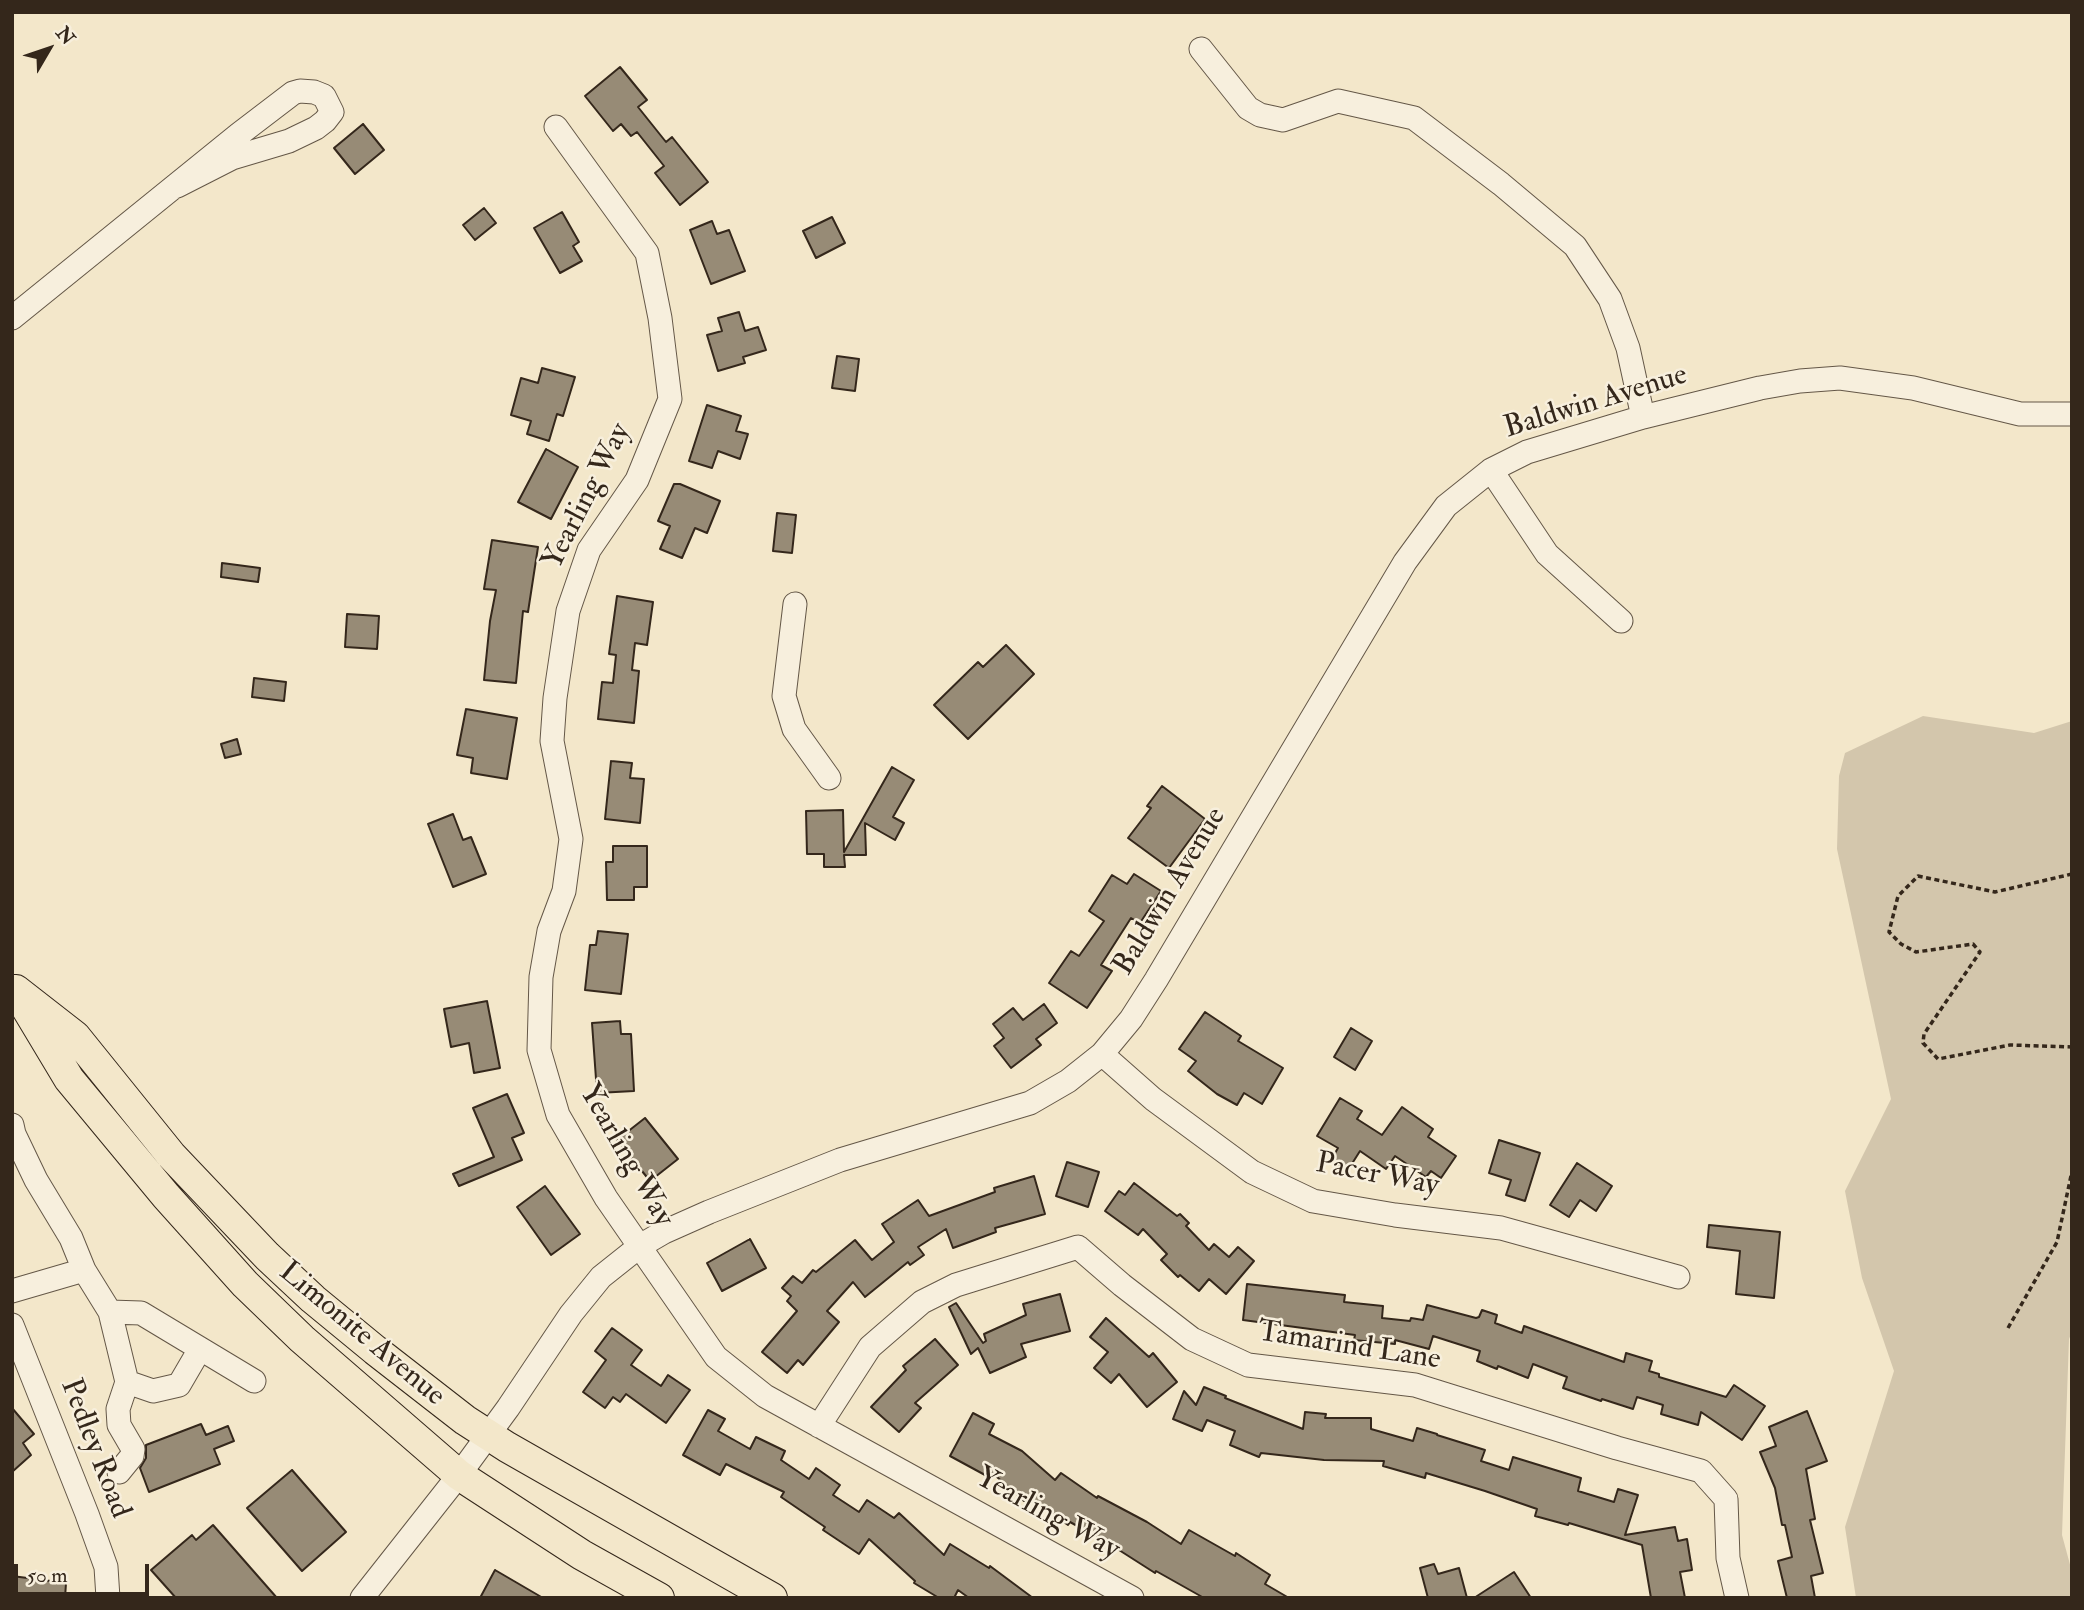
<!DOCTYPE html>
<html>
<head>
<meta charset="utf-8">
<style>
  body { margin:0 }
  #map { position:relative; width:2084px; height:1610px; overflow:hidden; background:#f3e7ca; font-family:"IM FELL Double Pica",serif }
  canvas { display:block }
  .frame { position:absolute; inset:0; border:14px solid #34271b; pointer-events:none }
  .north { position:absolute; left:14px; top:14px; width:70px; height:70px; -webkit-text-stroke:5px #f7efdd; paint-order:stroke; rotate:51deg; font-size:19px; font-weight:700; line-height:28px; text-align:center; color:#34271b }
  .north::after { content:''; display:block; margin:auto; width:24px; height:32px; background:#34271b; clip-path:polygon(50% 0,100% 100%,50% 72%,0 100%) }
  .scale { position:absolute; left:14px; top:1564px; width:135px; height:32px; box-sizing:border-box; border:4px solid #34271b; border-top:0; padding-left:9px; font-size:21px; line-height:24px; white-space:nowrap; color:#34271b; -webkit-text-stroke:5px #f7efdd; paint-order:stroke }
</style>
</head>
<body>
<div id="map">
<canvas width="2084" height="1610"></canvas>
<div class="frame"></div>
<div class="north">N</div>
<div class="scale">50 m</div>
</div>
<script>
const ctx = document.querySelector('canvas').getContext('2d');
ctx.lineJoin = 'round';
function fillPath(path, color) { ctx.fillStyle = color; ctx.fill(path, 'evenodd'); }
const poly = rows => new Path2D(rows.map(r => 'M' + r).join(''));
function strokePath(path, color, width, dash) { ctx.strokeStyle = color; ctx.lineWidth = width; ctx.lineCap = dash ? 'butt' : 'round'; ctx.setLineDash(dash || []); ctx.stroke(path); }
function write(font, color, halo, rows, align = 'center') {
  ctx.font = font + ' "IM FELL Double Pica",serif'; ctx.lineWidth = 5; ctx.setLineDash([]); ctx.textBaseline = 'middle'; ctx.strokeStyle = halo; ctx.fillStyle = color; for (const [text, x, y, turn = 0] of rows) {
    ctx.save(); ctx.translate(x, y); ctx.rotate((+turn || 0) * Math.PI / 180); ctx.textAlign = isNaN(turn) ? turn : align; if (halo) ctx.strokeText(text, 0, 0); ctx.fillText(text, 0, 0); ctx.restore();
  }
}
const green = poly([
  [1923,716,2034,733,2072,721,2072,1332,2069,1339,2062,1535,2072,1572,2072,1598,1856,1598,1845,1527,1894,1371,1862,1278,1845,1191,1891,1099,1837,849,1839,776,1845,753]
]);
const building = poly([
  [620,67,647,100,638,107,666,142,672,137,708,182,680,205,655,173,664,166,637,132,631,136,621,124,613,131,585,96,620,67],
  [363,124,384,150,355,174,334,148,363,124],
  [484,208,496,223,475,240,463,225,484,208],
  [562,212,579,242,573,246,582,261,560,273,534,228,562,212],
  [832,217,845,243,816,258,803,231,832,217],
  [712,221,717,234,729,230,745,271,711,284,690,230,712,221],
  [739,312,745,331,758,327,766,350,743,357,745,363,718,371,707,335,722,331,718,318,739,312],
  [837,356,859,359,855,391,832,388,837,356],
  [542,368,575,377,563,416,557,414,549,441,527,434,531,421,511,415,521,378,538,383,542,368],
  [707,405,741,416,736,431,748,434,740,459,718,451,712,468,689,461,707,405],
  [546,449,578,467,551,519,518,502,546,449],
  [674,484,680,484,720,501,707,533,695,528,682,558,660,549,670,526,658,521,674,484],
  [777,513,796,515,792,553,773,551,777,513],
  [492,540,538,547,528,612,523,611,516,683,484,680,490,621,496,590,484,589,492,540],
  [222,563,260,568,258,582,221,577,222,563],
  [617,596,653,602,647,645,635,643,632,670,639,671,634,723,598,719,602,682,613,683,616,655,609,654,617,596],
  [347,614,379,616,377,649,345,647,347,614],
  [1006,645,1034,674,968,739,934,705,978,662,983,667,1006,645],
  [254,678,286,682,284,701,252,697,254,678],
  [466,709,517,718,507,779,471,773,473,758,457,755,466,709],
  [237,739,241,754,225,758,221,744,237,739],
  [611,761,632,763,630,778,644,779,640,823,605,819,611,761],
  [892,767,914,780,893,817,904,823,895,840,865,823,866,855,844,855,845,867,824,867,824,854,807,854,806,811,843,810,844,852,892,767],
  [1162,786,1205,819,1169,868,1128,838,1151,808,1147,806,1162,786],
  [453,814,463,840,471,837,486,874,453,887,428,824,453,814],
  [613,846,647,846,647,887,634,887,634,900,607,900,606,862,613,862,613,846],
  [1134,874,1161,891,1140,923,1131,918,1101,965,1112,971,1087,1008,1049,983,1071,951,1079,956,1104,921,1089,911,1112,875,1127,884,1134,874],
  [598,931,628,934,621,994,585,990,590,945,596,945,598,931],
  [487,1001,500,1068,474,1073,469,1043,451,1047,444,1009,487,1001],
  [1044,1004,1057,1023,1036,1039,1041,1045,1011,1068,994,1046,1004,1038,993,1024,1013,1008,1023,1020,1044,1004],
  [1205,1012,1241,1036,1238,1041,1283,1068,1262,1104,1244,1093,1237,1105,1217,1094,1188,1071,1196,1061,1179,1049,1205,1012],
  [620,1021,621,1034,631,1034,634,1091,597,1093,592,1023,620,1021],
  [1351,1028,1372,1041,1355,1070,1334,1057,1351,1028],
  [507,1094,524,1133,512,1138,522,1160,459,1186,453,1174,494,1157,473,1108,507,1094],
  [1340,1098,1362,1111,1357,1119,1382,1135,1402,1107,1433,1129,1428,1137,1456,1156,1441,1178,1431,1171,1426,1177,1395,1156,1386,1169,1360,1151,1348,1170,1331,1160,1338,1148,1317,1136,1340,1098],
  [645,1118,678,1159,650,1181,617,1140,645,1118],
  [1499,1140,1540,1153,1525,1201,1506,1195,1511,1180,1489,1173,1499,1140],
  [1067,1162,1099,1172,1088,1207,1056,1196,1067,1162],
  [1577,1163,1612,1186,1596,1211,1580,1200,1569,1217,1550,1205,1577,1163],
  [1034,1176,1045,1214,995,1228,996,1232,953,1248,946,1229,918,1247,924,1255,910,1265,908,1262,865,1297,853,1282,827,1311,839,1322,803,1365,798,1360,787,1373,762,1352,797,1311,787,1301,791,1296,782,1288,793,1276,802,1283,813,1270,816,1272,855,1240,872,1260,894,1242,882,1224,918,1200,929,1216,995,1192,994,1188,1034,1176],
  [1134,1183,1177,1216,1180,1214,1189,1223,1186,1226,1209,1250,1214,1244,1229,1257,1238,1247,1254,1261,1226,1294,1209,1279,1199,1291,1180,1275,1178,1277,1161,1260,1167,1254,1143,1229,1138,1235,1105,1211,1119,1191,1125,1195,1134,1183],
  [545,1186,580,1234,551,1255,517,1207,545,1186],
  [1709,1225,1780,1232,1774,1298,1736,1294,1740,1251,1707,1247,1709,1225],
  [750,1239,766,1268,722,1291,707,1263,750,1239],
  [1247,1284,1345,1295,1344,1302,1383,1306,1382,1318,1410,1321,1411,1318,1423,1320,1427,1305,1476,1318,1479,1317,1482,1310,1497,1315,1495,1323,1522,1333,1524,1326,1624,1362,1626,1353,1652,1361,1649,1371,1659,1374,1659,1377,1726,1397,1734,1385,1765,1406,1742,1440,1701,1412,1698,1425,1661,1414,1663,1405,1637,1397,1633,1409,1602,1399,1601,1401,1563,1388,1567,1377,1533,1364,1528,1378,1498,1366,1497,1369,1477,1361,1480,1351,1433,1336,1429,1349,1395,1340,1395,1344,1354,1340,1355,1335,1243,1320,1247,1284],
  [1060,1294,1070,1331,1021,1344,1026,1357,990,1373,978,1348,971,1354,949,1307,956,1303,983,1343,986,1341,984,1334,1026,1315,1023,1304,1060,1294],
  [1106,1318,1149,1357,1153,1353,1177,1382,1147,1407,1119,1374,1111,1383,1094,1368,1108,1352,1090,1337,1106,1318],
  [612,1328,642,1350,631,1365,661,1386,668,1375,690,1390,666,1423,626,1394,620,1402,613,1397,605,1408,583,1392,606,1360,595,1351,612,1328],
  [935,1339,958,1365,915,1403,921,1408,899,1432,871,1407,906,1370,903,1366,935,1339],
  [1204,1387,1226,1396,1225,1398,1303,1429,1305,1412,1326,1414,1325,1418,1371,1418,1371,1429,1413,1441,1417,1428,1437,1434,1437,1435,1485,1450,1481,1461,1509,1470,1513,1457,1581,1478,1578,1491,1614,1502,1618,1489,1638,1495,1625,1535,1675,1527,1678,1541,1687,1539,1692,1570,1680,1572,1685,1598,1651,1598,1642,1545,1569,1523,1568,1525,1535,1516,1537,1509,1485,1491,1426,1473,1425,1478,1383,1466,1384,1461,1324,1460,1261,1453,1259,1457,1230,1445,1235,1431,1207,1420,1202,1431,1173,1419,1184,1391,1196,1405,1204,1387],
  [12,1408,34,1434,23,1443,31,1455,12,1472,12,1408],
  [708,1410,725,1419,718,1431,750,1449,756,1437,785,1451,781,1460,809,1479,816,1468,840,1485,833,1495,859,1512,867,1500,894,1518,899,1513,944,1555,950,1544,989,1568,990,1566,1033,1598,969,1598,958,1590,954,1598,939,1598,914,1583,915,1581,869,1539,859,1554,823,1530,825,1527,781,1497,784,1492,726,1464,720,1475,683,1455,708,1410],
  [1807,1411,1827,1461,1806,1469,1815,1519,1810,1520,1823,1573,1811,1576,1815,1598,1787,1598,1778,1561,1792,1557,1785,1525,1782,1525,1775,1488,1760,1452,1776,1446,1769,1427,1807,1411],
  [973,1413,994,1424,989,1434,1022,1451,1055,1480,1061,1473,1097,1498,1098,1496,1147,1522,1181,1544,1189,1530,1235,1556,1236,1553,1270,1575,1265,1584,1289,1598,1204,1598,1156,1571,1155,1573,1108,1543,1070,1522,1068,1525,1028,1497,1024,1501,988,1469,985,1475,950,1456,973,1413],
  [201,1424,206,1435,228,1426,234,1441,214,1449,220,1464,149,1492,140,1468,146,1458,146,1445,201,1424],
  [292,1470,346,1532,302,1571,247,1508,292,1470],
  [213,1525,277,1598,176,1598,151,1570,192,1535,196,1540,213,1525],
  [1434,1564,1438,1574,1459,1568,1467,1598,1428,1598,1420,1568,1434,1564],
  [495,1570,543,1598,480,1598,495,1570],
  [1514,1572,1531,1598,1474,1598,1514,1572],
  [12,1576,66,1583,65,1598,12,1597,12,1576]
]);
const path = poly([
  [2072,874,1995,892,1918,876,1898,896,1889,932,1901,944,1916,952,1973,944,1980,952,1924,1034,1923,1043,1938,1059,2010,1045,2072,1047],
  [2008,1328,2057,1242,2072,1171]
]);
const minor = poly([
  [1201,49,1248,108,1260,115,1283,120,1338,101,1414,118,1501,184,1575,246,1610,299,1628,348,1643,417],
  [556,127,647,253,660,318,670,399,637,480,589,550,568,611,555,698,552,741,571,839,564,891,549,931,541,977,539,1050,558,1115,606,1198,716,1357,765,1396,1132,1598],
  [12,318,238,135,293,93,300,91,314,92,324,96,332,112,325,121,316,128,289,141,232,158,177,186],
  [1491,470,1547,554,1621,621],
  [795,604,784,696,794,729,829,778],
  [1102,1054,1153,1099,1252,1172,1313,1201,1395,1215,1501,1228,1678,1277],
  [12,1125,14,1134,36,1180,71,1238,84,1270],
  [12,1291,84,1270,110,1312,127,1382,118,1409,119,1425,133,1449,132,1456,119,1472],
  [110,1312,141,1313,254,1381],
  [12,1325,87,1514,106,1567,108,1598],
  [127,1382,153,1391,179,1385,200,1349],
  [819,1426,870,1347,922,1302,956,1285,1078,1247,1122,1285,1192,1339,1248,1365,1415,1385,1617,1448,1701,1471,1726,1499,1728,1558,1737,1598],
  [362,1598,459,1475,508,1408,571,1314,601,1277,640,1246,664,1232,709,1212,840,1160,1030,1103,1068,1081,1102,1054,1131,1019,1156,980,1405,562,1446,506,1491,470,1527,452,1643,417,1760,388,1800,381,1840,378,1913,388,2020,414,2072,414]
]);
const major = poly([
  [16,990,75,1036,171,1155,267,1256,313,1299,375,1350,465,1420,507,1447,772,1598],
  [24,1004,69,1079,166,1196,245,1284,302,1339,459,1475,582,1555,659,1598]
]);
const streetNames = [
  ["Baldwin Avenue",1596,403,-17],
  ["Yearling Way",588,497,-63],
  ["Baldwin Avenue",1171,892,-59],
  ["Yearling Way",625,1156,60],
  ["Pacer Way",1377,1176,11],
  ["Limonite Avenue",361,1335,40],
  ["Tamarind Lane",1349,1347,9],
  ["Pedley Road",94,1449,69],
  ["Yearling Way",1047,1515,29]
];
fillPath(green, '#d3c6ac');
fillPath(building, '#978b76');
strokePath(building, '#34271b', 2);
strokePath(minor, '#645747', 25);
strokePath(major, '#34271b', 32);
strokePath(path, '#34271b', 3.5, [5, 3.5]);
strokePath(minor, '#f7efdd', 23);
strokePath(major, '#f3e7ca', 30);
write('30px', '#34271b', '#f7efdd', streetNames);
</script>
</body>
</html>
